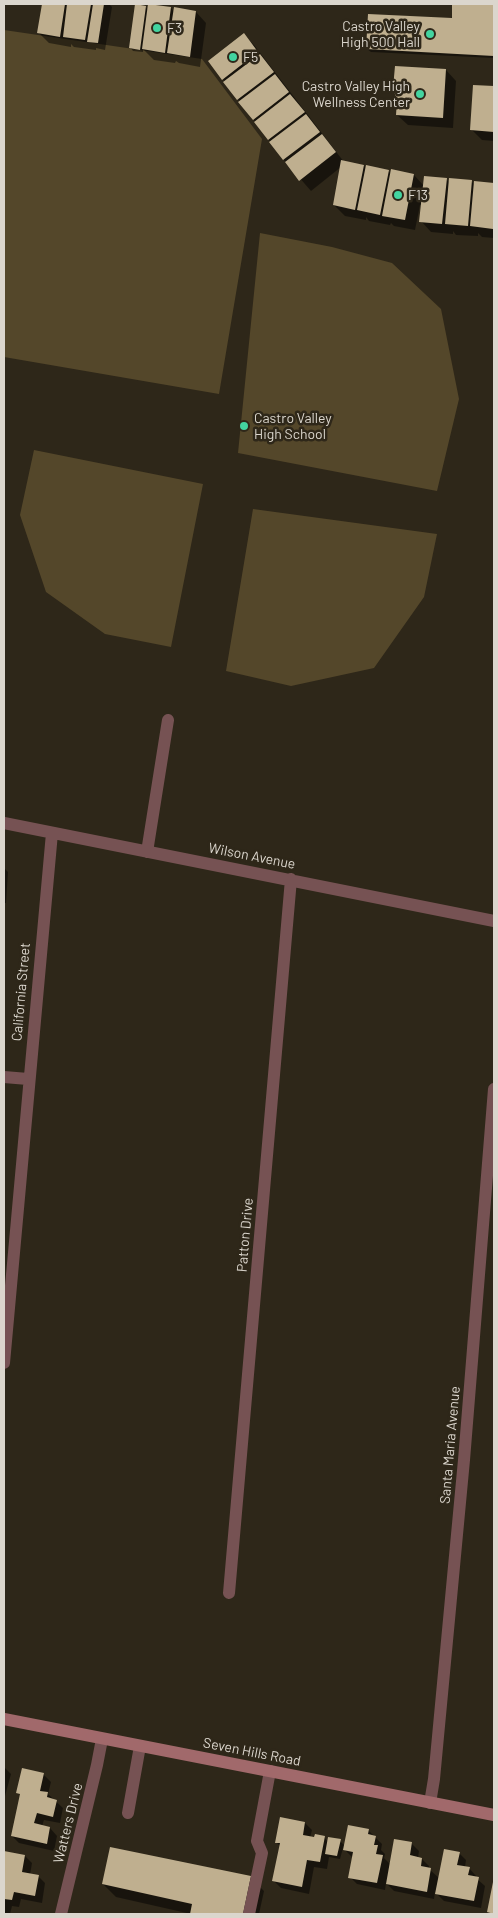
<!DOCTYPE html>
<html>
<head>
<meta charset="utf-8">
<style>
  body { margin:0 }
  #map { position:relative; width:498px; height:1918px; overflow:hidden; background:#2e2719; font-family:Barlow,sans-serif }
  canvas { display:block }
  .frame { position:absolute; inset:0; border:5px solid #dbd6cd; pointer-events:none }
</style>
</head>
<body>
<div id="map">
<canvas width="498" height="1918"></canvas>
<div class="frame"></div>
</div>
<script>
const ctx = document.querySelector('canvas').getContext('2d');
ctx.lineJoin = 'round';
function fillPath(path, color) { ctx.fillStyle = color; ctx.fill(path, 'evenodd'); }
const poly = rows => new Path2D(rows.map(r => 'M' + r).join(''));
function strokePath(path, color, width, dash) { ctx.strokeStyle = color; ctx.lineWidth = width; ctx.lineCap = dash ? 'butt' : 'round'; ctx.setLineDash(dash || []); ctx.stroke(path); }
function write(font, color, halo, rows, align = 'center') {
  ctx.font = font + ' Barlow,sans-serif'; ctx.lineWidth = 5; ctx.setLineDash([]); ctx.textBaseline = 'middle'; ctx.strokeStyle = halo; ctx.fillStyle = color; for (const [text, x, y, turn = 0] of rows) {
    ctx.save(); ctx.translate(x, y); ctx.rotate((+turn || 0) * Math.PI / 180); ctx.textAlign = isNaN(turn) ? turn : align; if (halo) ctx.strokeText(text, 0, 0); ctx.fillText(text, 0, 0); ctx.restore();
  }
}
const green = poly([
  [4,30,202,59,262,139,219,394,4,357],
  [260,233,332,247,392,263,441,309,459,399,437,491,238,453],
  [34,450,203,484,171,647,105,634,46,592,20,515],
  [253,509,437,534,424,597,374,668,291,686,226,671]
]);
const shadow = poly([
  [43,4,109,4,112,7,105,50,96,48,96,50,74,47,71,44,71,47,49,43,39,33],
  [454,4,494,4,494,58,371,52,367,49,453,19],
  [149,5,171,8,174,12,196,12,206,23,200,67,179,63,176,61,175,63,154,60,143,49,143,52,133,51,130,47,145,7,149,10],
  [244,35,254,45,344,162,364,166,367,169,388,171,392,174,414,175,424,186,446,179,450,183,472,182,475,185,475,182,494,184,494,238,482,237,478,233,478,236,456,235,453,231,453,234,431,232,421,221,422,205,420,205,415,230,394,226,391,223,390,225,369,221,366,217,366,220,345,216,334,205,341,167,311,191,284,160,223,79],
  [446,70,456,81,453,128,408,125,397,115],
  [475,86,494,88,494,141,482,140,472,130],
  [4,868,8,872,6,903,4,903],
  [4,1767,11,1774,5,1796,4,1796],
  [43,1774,51,1782,48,1794,63,1808,60,1823,44,1820,42,1826,50,1828,57,1836,54,1851,19,1843,12,1836,21,1796,18,1792],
  [305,1823,312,1830,310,1838,324,1837,328,1842,340,1841,345,1846,368,1830,382,1844,381,1850,385,1854,384,1858,391,1865,395,1840,412,1844,419,1851,418,1858,422,1859,429,1866,429,1869,439,1878,459,1853,466,1860,465,1867,469,1868,476,1876,476,1878,485,1886,481,1908,444,1901,435,1892,434,1899,394,1891,386,1883,385,1890,357,1884,350,1877,353,1858,343,1848,340,1859,329,1857,327,1869,314,1867,309,1894,281,1888,274,1881,280,1846,276,1842],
  [25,1856,32,1863,30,1875,38,1876,45,1883,42,1903,21,1899,19,1907,12,1906,10,1914,4,1914,4,1861],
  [251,1878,264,1891,259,1914,191,1914,116,1897,103,1884]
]);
const building = poly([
  [42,4,65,4,60,37,37,33],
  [67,4,91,4,85,40,63,37],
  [93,4,104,4,98,43,87,42],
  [135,4,146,6,140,50,129,48],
  [148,4,171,7,165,53,142,49],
  [452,4,494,4,494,56,366,49,368,14,452,18],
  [174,7,196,11,190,57,167,53],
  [244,33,258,52,222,80,208,61],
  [260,54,274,72,237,100,223,82],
  [395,66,446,69,443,118,396,115,397,100,393,88],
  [275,74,289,92,253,120,238,102],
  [473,85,494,86,494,132,470,130],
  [290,94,305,112,268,140,254,122],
  [306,114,320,132,283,160,269,142],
  [322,134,336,152,299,181,285,162],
  [341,160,364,165,355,210,333,205],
  [366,165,389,170,380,215,357,210],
  [391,169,414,174,405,220,382,216],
  [424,176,447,178,442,224,419,222],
  [449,178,472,180,468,226,445,224],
  [474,181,494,183,493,229,470,226],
  [22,1768,44,1773,40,1791,48,1792,47,1797,57,1800,53,1817,37,1813,34,1823,50,1827,47,1844,11,1836,20,1794,16,1793],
  [280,1817,305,1822,303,1835,314,1837,315,1834,325,1836,320,1862,307,1860,302,1887,272,1881,280,1843,275,1843],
  [348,1825,369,1829,368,1834,376,1836,374,1845,378,1845,376,1854,383,1855,377,1883,348,1878,353,1852,343,1850],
  [328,1837,341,1839,337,1856,325,1854],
  [394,1839,412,1842,410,1855,422,1858,421,1866,431,1868,427,1892,386,1884],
  [110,1847,251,1876,243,1914,190,1914,192,1904,102,1884],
  [444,1849,460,1852,457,1865,470,1867,468,1875,479,1877,474,1901,435,1894],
  [4,1851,25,1855,22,1872,39,1875,35,1896,14,1892,12,1900,4,1899],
  [493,1882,494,1882,494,1914,487,1912]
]);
const lane = poly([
  [128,1813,140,1746],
  [249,1914,262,1853,257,1841,270,1771]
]);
const street = poly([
  [4,823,494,921],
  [147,852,168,720],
  [4,1077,28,1079],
  [4,1363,52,833],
  [229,1593,291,879],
  [430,1803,434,1779,464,1460,494,1089],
  [61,1914,97,1765,102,1739]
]);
const secondary = poly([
  [4,1719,494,1815]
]);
const markers = [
  [157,28,5,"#43d4a0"],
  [430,34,5,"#43d4a0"],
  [233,57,5,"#43d4a0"],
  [420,94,5,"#43d4a0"],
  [398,195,5,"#43d4a0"],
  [244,426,5,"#43d4a0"]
];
const poiNames = [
  ["Castro Valley",420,26,"right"],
  ["High 500 Hall",420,42,"right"],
  ["F3",167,28],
  ["F5",243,57],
  ["Castro Valley High",410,86,"right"],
  ["Wellness Center",410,102,"right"],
  ["F13",408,195],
  ["Castro Valley",254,418],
  ["High School",254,434]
];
const streetNames = [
  ["Wilson Avenue",252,856,11],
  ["California Street",21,992,-85],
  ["Patton Drive",245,1235,-85],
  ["Santa Maria Avenue",450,1445,-85],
  ["Seven Hills Road",252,1752,11],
  ["Watters Drive",68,1823,-76]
];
fillPath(green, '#54472a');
fillPath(shadow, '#0007');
fillPath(building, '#bfaf8f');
strokePath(lane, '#765253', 12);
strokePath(street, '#765253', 12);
strokePath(secondary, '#a1696b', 12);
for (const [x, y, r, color] of markers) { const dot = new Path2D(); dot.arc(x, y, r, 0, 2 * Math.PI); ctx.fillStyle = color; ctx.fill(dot); strokePath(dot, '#2e2719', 2); }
write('14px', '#dbd6cd', '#2e2719', poiNames, 'left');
write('14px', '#dbd6cd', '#2e2719', streetNames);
</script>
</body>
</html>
